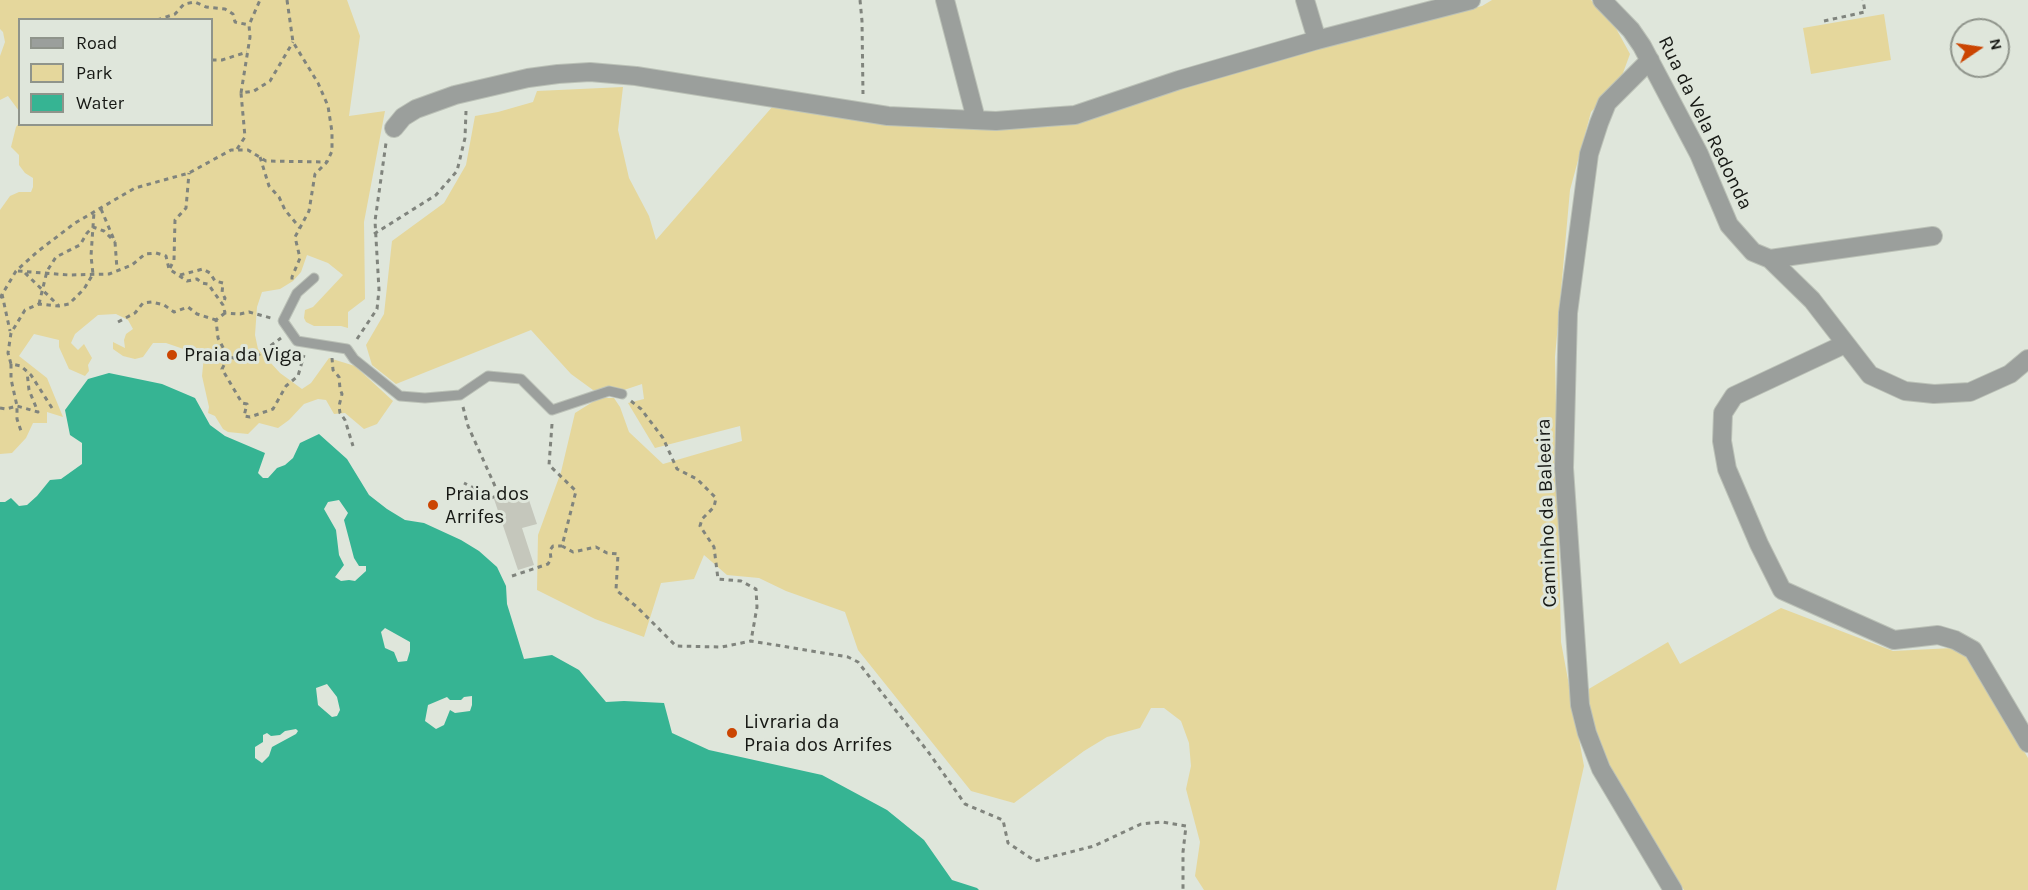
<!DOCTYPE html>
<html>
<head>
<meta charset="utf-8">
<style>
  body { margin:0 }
  #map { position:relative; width:2028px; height:890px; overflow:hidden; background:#dfe6db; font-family:Karla,sans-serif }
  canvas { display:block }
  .legend { position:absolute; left:18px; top:18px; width:195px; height:108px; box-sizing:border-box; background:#dfe6db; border:2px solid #8f948b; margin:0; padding:8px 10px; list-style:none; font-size:18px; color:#161814 }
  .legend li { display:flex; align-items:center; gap:12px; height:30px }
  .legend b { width:30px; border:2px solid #8f948b }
  .north { position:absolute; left:1950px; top:18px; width:60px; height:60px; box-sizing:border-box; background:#dfe6db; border:2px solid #8f948b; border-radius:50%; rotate:77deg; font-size:16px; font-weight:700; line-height:24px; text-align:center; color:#161814 }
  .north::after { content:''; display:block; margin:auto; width:21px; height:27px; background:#cb4502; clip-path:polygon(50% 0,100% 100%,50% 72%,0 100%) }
</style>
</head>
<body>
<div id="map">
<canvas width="2028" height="890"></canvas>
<ul class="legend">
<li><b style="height:8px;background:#9b9f9c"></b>Road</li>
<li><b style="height:16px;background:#e5d79c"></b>Park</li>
<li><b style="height:16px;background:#36b493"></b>Water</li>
</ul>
<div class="north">N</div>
</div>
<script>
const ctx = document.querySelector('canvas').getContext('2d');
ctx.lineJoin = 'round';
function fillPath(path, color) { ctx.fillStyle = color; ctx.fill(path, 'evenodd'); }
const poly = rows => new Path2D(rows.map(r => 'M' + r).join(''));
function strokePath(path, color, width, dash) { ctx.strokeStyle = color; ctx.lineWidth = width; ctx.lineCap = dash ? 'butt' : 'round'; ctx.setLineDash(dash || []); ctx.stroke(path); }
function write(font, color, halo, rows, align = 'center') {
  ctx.font = font + ' Karla,sans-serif'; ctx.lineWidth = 6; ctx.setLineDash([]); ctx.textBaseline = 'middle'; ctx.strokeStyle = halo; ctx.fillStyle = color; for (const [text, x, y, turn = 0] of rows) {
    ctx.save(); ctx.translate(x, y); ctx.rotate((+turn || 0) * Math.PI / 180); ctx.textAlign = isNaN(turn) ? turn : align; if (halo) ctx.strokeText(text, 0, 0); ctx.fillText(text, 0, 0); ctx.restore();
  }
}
const green = poly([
  [0,0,347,0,360,36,349,116,385,111,364,222,365,299,348,312,348,328,341,326,314,326,306,322,304,318,305,310,313,307,343,275,328,263,307,255,301,272,293,281,280,289,262,292,257,307,255,335,258,349,280,373,302,389,311,383,329,358,355,366,393,401,377,424,364,429,345,413,334,414,326,400,318,399,304,404,289,420,278,428,259,423,248,434,228,432,223,429,215,416,208,413,209,407,202,376,204,356,166,343,153,343,143,357,135,359,123,356,113,349,113,342,125,348,124,340,126,334,133,329,128,320,116,314,98,315,75,334,71,343,78,350,84,344,92,358,88,365,89,371,85,376,69,369,59,347,59,340,34,334,19,356,47,378,63,417,47,412,47,423,33,423,26,438,12,453,0,454,0,210,10,196,19,192,31,192,33,187,33,178,25,173,19,165,19,155,11,147,16,127,19,123,212,124,212,20,20,20,19,111,8,96,0,100,0,56,5,42,3,32,0,29],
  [1492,0,1591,0,1612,21,1630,54,1620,81,1591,112,1570,190,1555,357,1561,642,1584,766,1556,890,1204,890,1195,876,1200,842,1186,789,1191,766,1189,743,1181,721,1164,708,1151,708,1140,728,1107,737,1084,751,1014,803,971,791,858,650,845,612,786,591,759,578,727,575,704,555,694,579,661,583,644,637,595,619,537,590,538,535,561,472,575,413,599,398,614,398,620,407,629,432,663,464,742,441,740,426,655,448,628,403,644,399,642,384,624,390,593,390,571,374,531,330,396,384,372,365,366,345,384,314,392,241,444,203,466,165,475,116,498,112,533,102,537,91,623,87,618,130,629,178,649,216,656,240,773,106,941,129,1078,124,1182,85,1482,6],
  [1884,14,1891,60,1811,74,1803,28],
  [1781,608,1893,651,1953,648,1967,655,2028,758,2028,890,1684,890,1602,758,1594,732,1587,690,1668,642,1680,664]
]);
const water = poly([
  [109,373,162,384,195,398,210,425,225,436,265,453,258,473,263,478,268,478,277,468,285,465,293,458,300,443,319,434,347,459,369,495,387,509,405,520,424,523,461,540,479,551,497,567,506,586,507,604,524,659,552,655,579,670,606,702,624,701,664,703,672,733,709,750,822,775,887,810,924,840,952,880,977,888,979,890,0,890,0,502,5,502,11,498,19,506,27,505,37,496,50,480,61,479,82,464,82,443,70,435,65,410,88,379],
  [339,500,348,513,344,520,354,558,359,566,366,566,366,571,355,581,349,580,341,581,335,577,344,565,339,555,336,530,324,509,328,502],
  [385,628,410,642,410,651,407,661,398,662,394,652,385,648,381,632],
  [327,684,337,697,340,710,337,716,332,717,318,705,316,688],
  [472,696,472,705,470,711,455,713,450,710,444,725,436,729,425,721,428,705,447,697,450,700,461,700,464,697],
  [296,729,298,731,296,734,272,747,269,756,262,763,255,758,255,747,263,742,263,735,267,733,271,736,280,735,285,731]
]);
const building = poly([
  [525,488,537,524,522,528,534,565,518,570,494,499]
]);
const path = poly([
  [287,0,293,42,318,83,328,106,332,132,332,151,327,162,315,174,309,211,295,237,300,258,292,277,292,280],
  [860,0,862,21,863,94],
  [72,20,79,20],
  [157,20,175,14,184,4,195,2,206,7,225,9,233,14,235,22,249,25],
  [1824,21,1865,12,1863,0],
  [212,60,222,60,247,52],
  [241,93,250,37,249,25,260,0],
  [237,149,245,137,241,93,254,91,270,81,293,42],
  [260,157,269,186,279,197,285,210,300,228],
  [101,209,115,242,117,269],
  [374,234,436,195,457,171,465,138,466,111],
  [170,268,174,260,175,220,186,208,189,173],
  [18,271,69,275,109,274,132,265,145,254,156,253,166,256,169,269,187,281,197,279,202,283,208,284,223,305,225,313,240,314,249,312,271,318],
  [25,273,59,306],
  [180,275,203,269,210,273,215,281,223,283,222,293,225,298,223,305],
  [2,294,10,331],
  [0,298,16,271,37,252,75,223,135,188,189,173,231,150,248,150,266,161,327,162],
  [39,304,47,271,56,257,80,245,87,233,93,227,104,231,115,242],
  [225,313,216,320,218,338,228,357,250,361,281,338],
  [118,322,135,313,143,303,152,302,164,305,174,312,188,307,197,314,216,320],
  [357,339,377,309,379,290,375,221,386,143],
  [228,357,222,369,242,403,247,404,244,416,250,417,273,409,286,386,298,376,304,355],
  [332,358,333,370,339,377,340,389,342,394,339,406,340,413,345,420,353,446],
  [11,364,11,379,17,406,17,419,22,434],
  [631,401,641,409,663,438,677,469,697,479,716,498,714,507,702,519,700,526,714,547,718,579,741,581,756,589,757,607,751,641],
  [463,407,468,426,499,495,486,500,482,492,464,483],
  [0,408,6,409,17,406,38,412,29,390,27,372],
  [52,408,31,375,21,366,11,364,8,353,11,333,25,310,39,304,59,306,69,304,84,289,93,274,91,256,94,212],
  [552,424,549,465,576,491,562,546,573,552,596,547,607,553,618,554,616,590,637,607,676,646,722,647,751,641,848,657,858,662,929,753,965,804,1003,820,1008,843,1035,861,1094,846,1141,824,1162,822,1186,826,1183,852,1183,890],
  [512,576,548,564,551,559,550,550,553,546,562,546]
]);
const service = poly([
  [314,278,297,293,283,321,297,341,347,349,354,359,400,396,425,398,460,395,488,376,521,379,552,410,609,391,622,394]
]);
const minor = poly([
  [945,0,976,119],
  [1305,0,1317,40,1471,0],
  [1602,0,1631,30,1642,46,1699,154,1729,225,1753,252,1770,259,1812,300,1870,375,1905,391,1934,394,1970,392,2010,374,2028,359],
  [1650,60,1607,103,1599,123,1589,154,1568,313,1564,468,1580,705,1587,733,1601,769,1673,890],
  [394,128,403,117,416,109,455,95,528,78,558,74,590,72,636,76,888,116,996,121,1047,117,1075,115,1179,80,1317,40],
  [1770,259,1933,236],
  [1845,344,1734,396,1723,413,1722,441,1727,469,1759,544,1782,590,1894,640,1938,635,1955,640,1973,650,2028,743]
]);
const markers = [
  [172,355,6,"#cb4502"],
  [433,505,6,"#cb4502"],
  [732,733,6,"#cb4502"]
];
const streetNames = [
  ["Rua da Vela Redonda",1705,123,64],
  ["Caminho da Baleeira",1547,513,-92]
];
const poiNames = [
  ["Praia da Viga",184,355],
  ["Praia dos",445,494],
  ["Arrifes",445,517],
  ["Livraria da",744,722],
  ["Praia dos Arrifes",744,745]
];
fillPath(green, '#e5d79c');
fillPath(water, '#36b493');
fillPath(building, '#c5c7bc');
strokePath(service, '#bbc1b7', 11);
strokePath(minor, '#bbc1b7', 20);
strokePath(path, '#80847d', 3, [4.5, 4.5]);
strokePath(service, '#9b9f9c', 9);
strokePath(minor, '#9b9f9c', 18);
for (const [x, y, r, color] of markers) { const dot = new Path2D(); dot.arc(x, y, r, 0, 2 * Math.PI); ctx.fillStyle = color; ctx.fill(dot); strokePath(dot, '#dfe6db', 2); }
write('20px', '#161814', '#dfe6db', streetNames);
write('20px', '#161814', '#dfe6db', poiNames, 'left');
</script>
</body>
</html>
